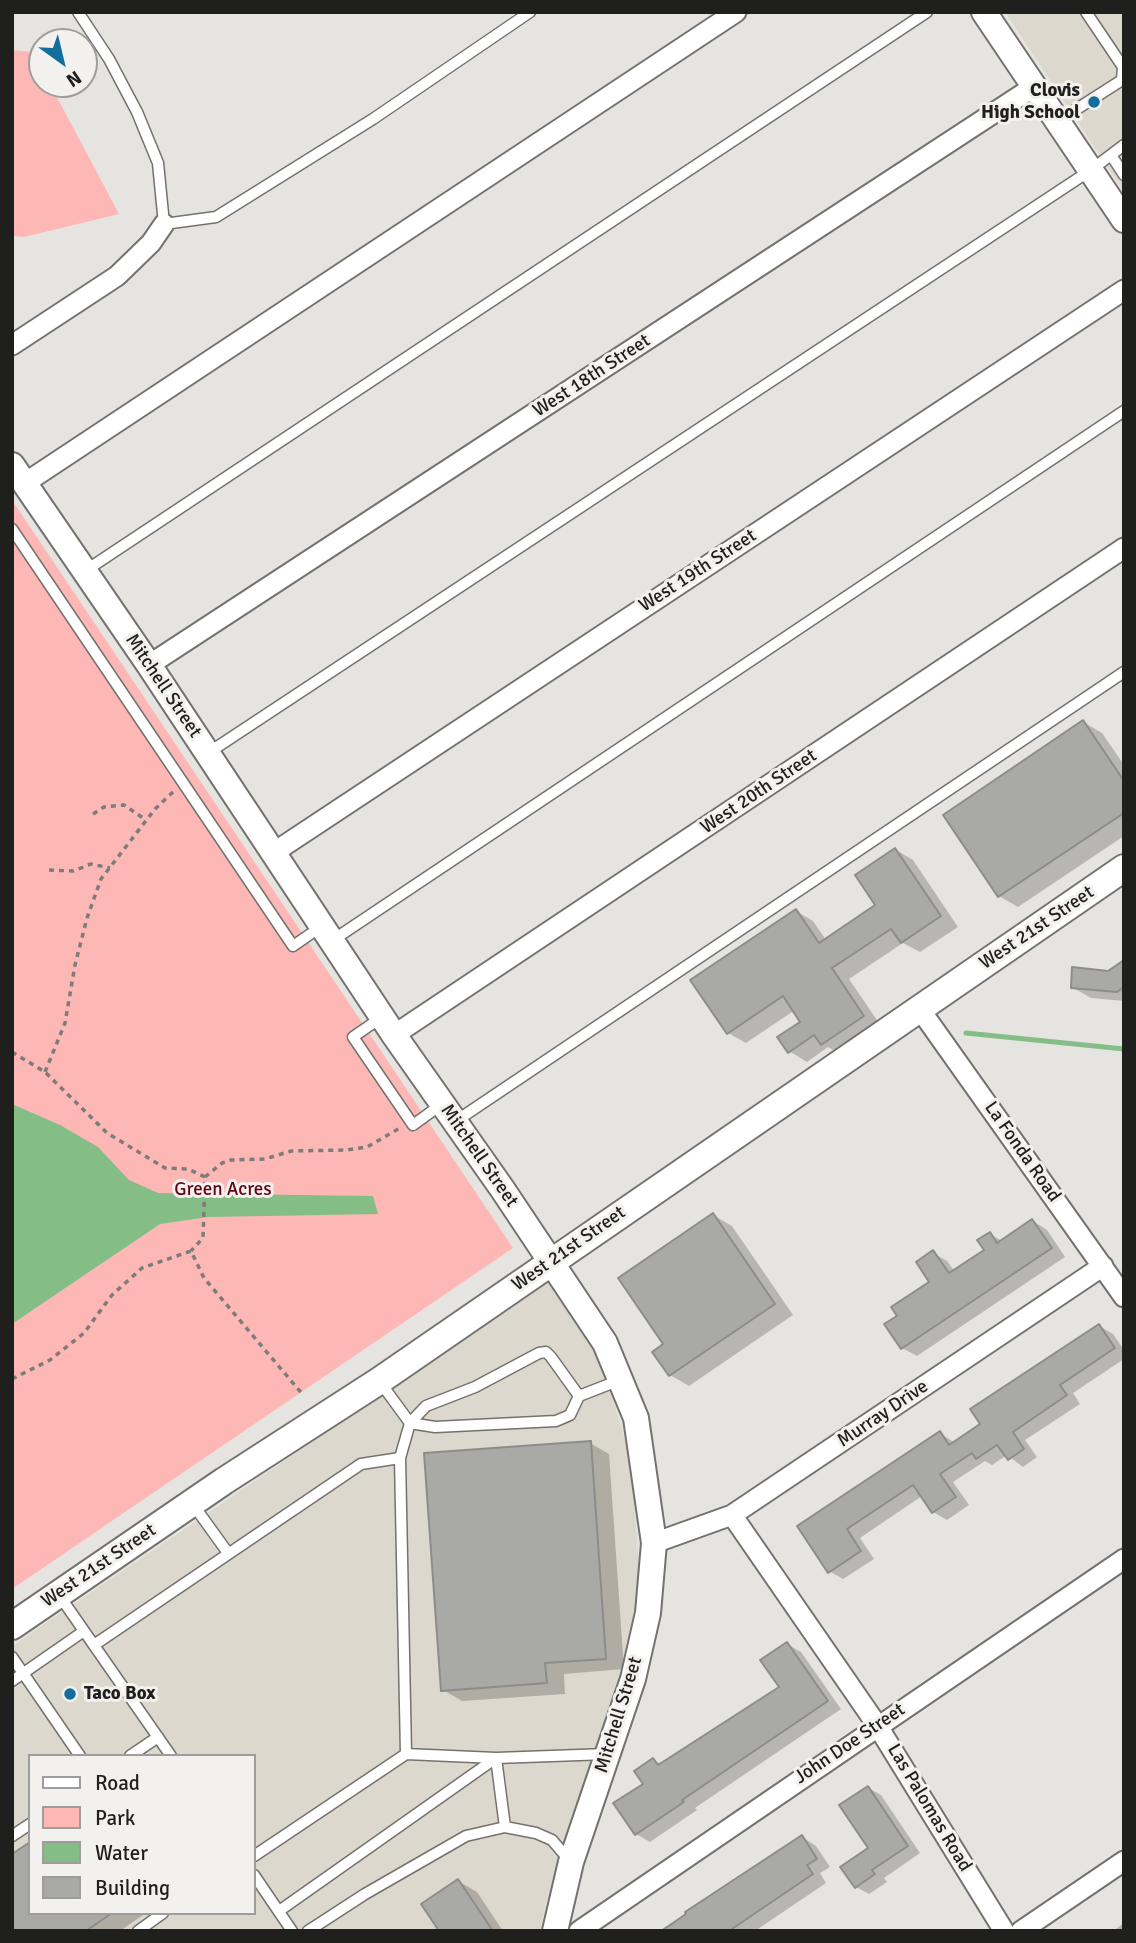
<!DOCTYPE html>
<html>
<head>
<meta charset="utf-8">
<style>
  body { margin:0 }
  #map { position:relative; width:1136px; height:1943px; overflow:hidden; background:#e6e4e1; font-family:Signika,sans-serif }
  canvas { display:block }
  .frame { position:absolute; inset:0; border:14px solid #1f1f1e; pointer-events:none }
  .legend { position:absolute; left:28px; top:1754px; width:228px; height:161px; box-sizing:border-box; background:#f3f1ee; border:2px solid #9e9d9b; margin:0; padding:9px 12px; list-style:none; font-size:21px; color:#1f1f1e }
  .legend li { display:flex; align-items:center; gap:14px; height:35px }
  .legend b { width:35px; border:2px solid #9e9d9b }
  .north { position:absolute; left:28px; top:28px; width:70px; height:70px; box-sizing:border-box; background:#f3f1ee; border:2px solid #9e9d9b; border-radius:50%; rotate:146deg; font-size:19px; font-weight:700; line-height:28px; text-align:center; color:#1f1f1e }
  .north::after { content:''; display:block; margin:auto; width:24px; height:32px; background:#146e9d; clip-path:polygon(50% 0,100% 100%,50% 72%,0 100%) }
</style>
</head>
<body>
<div id="map">
<canvas width="1136" height="1943"></canvas>
<div class="frame"></div>
<ul class="legend">
<li><b style="height:9px;background:#fff"></b>Road</li>
<li><b style="height:19px;background:#fdb7b5"></b>Park</li>
<li><b style="height:19px;background:#85bd87"></b>Water</li>
<li><b style="height:19px;background:#a9a9a6"></b>Building</li>
</ul>
<div class="north">N</div>
</div>
<script>
const ctx = document.querySelector('canvas').getContext('2d');
ctx.lineJoin = 'round';
function fillPath(path, color) { ctx.fillStyle = color; ctx.fill(path, 'evenodd'); }
const poly = rows => new Path2D(rows.map(r => 'M' + r).join(''));
function strokePath(path, color, width, dash) { ctx.strokeStyle = color; ctx.lineWidth = width; ctx.lineCap = dash ? 'butt' : 'round'; ctx.setLineDash(dash || []); ctx.stroke(path); }
function write(font, color, halo, rows, align = 'center') {
  ctx.font = font + ' Signika,sans-serif'; ctx.lineWidth = 6; ctx.setLineDash([]); ctx.textBaseline = 'middle'; ctx.strokeStyle = halo; ctx.fillStyle = color; for (const [text, x, y, turn = 0] of rows) {
    ctx.save(); ctx.translate(x, y); ctx.rotate((+turn || 0) * Math.PI / 180); ctx.textAlign = isNaN(turn) ? turn : align; if (halo) ctx.strokeText(text, 0, 0); ctx.fillText(text, 0, 0); ctx.restore();
  }
}
const built = poly([
  [1005,12,1124,12,1124,192],
  [552,1279,598,1350,631,1459,640,1581,617,1698,546,1903,540,1931,12,1931,12,1646],
  [30,1756,254,1756,254,1913,30,1913]
]);
const green = poly([
  [12,50,33,52,42,68,42,84,50,84,119,214,24,237,12,236],
  [12,500,513,1248,12,1589]
]);
const water = poly([
  [12,1104,60,1125,98,1147,129,1180,158,1193,373,1196,378,1214,208,1217,160,1224,12,1324]
]);
const shadow = poly([
  [1083,722,1102,733,1124,765,1124,836,1018,907,999,896],
  [896,850,913,860,958,927,920,952,903,943,849,979,881,1026,840,1054,828,1047,807,1062,789,1051,803,1022,795,1010,746,1043,728,1033,796,911,813,921,826,940,878,905],
  [1124,962,1124,1001,1091,998,1072,987,1109,972],
  [713,1215,732,1226,793,1315,689,1386,670,1375,665,1345],
  [1033,1221,1047,1230,1065,1257,917,1356,902,1348,900,1316,932,1282,933,1253,947,1261,955,1272,986,1250,990,1234,1002,1241],
  [1099,1326,1113,1334,1124,1350,1124,1359,1073,1393,1080,1404,1025,1440,1037,1457,1023,1467,1007,1455,992,1465,985,1461,953,1482,969,1505,947,1520,933,1512,922,1496,860,1538,874,1559,843,1579,829,1571,800,1527,940,1433,955,1443,983,1425],
  [590,1443,609,1454,624,1669,564,1674,565,1694,462,1701,443,1690],
  [787,1644,801,1652,841,1709,695,1808,697,1810,650,1842,636,1834,645,1784,654,1760,662,1765,781,1688],
  [868,1788,881,1795,920,1853,884,1878,887,1882,869,1894,856,1887,871,1848],
  [802,1837,816,1846,830,1867,820,1873,826,1883,755,1931,664,1931],
  [458,1881,477,1892,503,1931,441,1931],
  [30,1913,146,1913,120,1931,12,1931],
  [1124,1923,1124,1931,1113,1931]
]);
const stream = poly([
  [966,1033,1124,1049]
]);
const building = poly([
  [1083,720,1124,781,1124,813,998,897,943,815,1083,720],
  [895,848,941,916,901,943,891,929,832,968,864,1016,821,1045,814,1035,788,1053,777,1037,800,1022,783,996,727,1034,690,980,796,909,819,943,875,905,855,875,895,848],
  [1124,960,1124,987,1117,992,1071,988,1072,967,1108,971,1124,960],
  [713,1213,775,1304,669,1376,652,1352,663,1344,618,1278,713,1213],
  [1032,1219,1052,1248,901,1349,884,1324,897,1316,891,1307,929,1282,916,1262,933,1250,949,1273,984,1250,977,1240,990,1232,997,1243,1032,1219],
  [1099,1324,1115,1348,1060,1385,1067,1395,1013,1432,1024,1449,1008,1460,997,1445,976,1459,972,1453,940,1474,956,1497,932,1513,913,1485,847,1529,861,1551,828,1573,797,1526,940,1431,949,1445,980,1424,970,1409,1099,1324],
  [591,1441,606,1659,545,1663,547,1683,441,1691,424,1453,591,1441],
  [787,1642,828,1701,682,1800,684,1802,635,1835,613,1803,643,1784,634,1771,653,1758,658,1765,779,1687,760,1660,787,1642],
  [868,1786,908,1846,872,1870,875,1874,855,1888,840,1867,868,1848,839,1805,868,1786],
  [802,1835,817,1859,807,1865,813,1874,729,1931,661,1931,686,1914,685,1912,802,1835],
  [30,1842,30,1913,112,1913,86,1931,12,1931,12,1854,30,1842],
  [458,1879,493,1931,439,1931,421,1904,458,1879]
]);
const path = poly([
  [93,814,104,807,124,805,146,820],
  [49,870,73,871,91,864,110,868],
  [12,1052,45,1072,107,1133,165,1168,188,1169,205,1177,203,1238,191,1251],
  [45,1072,65,1023,75,965,87,918,101,879,155,809,174,791],
  [205,1177,222,1163,231,1160,265,1159,291,1151,346,1150,367,1147,400,1128],
  [12,1379,50,1360,84,1333,112,1295,142,1268,191,1251,204,1278,304,1396]
]);
const service = poly([
  [78,12,109,59,137,112,158,163,164,224,216,217,373,119,530,12],
  [1058,121,1122,80,1123,67,1086,12],
  [1111,155,1124,175],
  [12,529,293,946,322,926],
  [85,571,927,12],
  [208,753,1091,170,1124,145],
  [333,940,1124,411],
  [382,1017,353,1037,413,1125,442,1104],
  [456,1121,1124,672],
  [380,1382,410,1423,435,1427,556,1421,570,1415,579,1396,551,1357,546,1352,539,1353,475,1387,426,1406,410,1423,400,1458,406,1754],
  [579,1396,620,1380],
  [192,1503,228,1553],
  [59,1595,171,1756],
  [94,1645,361,1464,400,1458],
  [12,1657,80,1756],
  [12,1681,84,1631],
  [130,1756,158,1737],
  [12,1836,30,1824],
  [254,1856,406,1754,496,1758,607,1754],
  [254,1875,292,1931],
  [279,1911,496,1758,505,1827],
  [138,1931,163,1913],
  [308,1931,365,1894,466,1836,505,1827,536,1833,552,1840,570,1861]
]);
const minor = poly([
  [12,345,117,276,151,243,164,224],
  [25,483,736,12],
  [149,665,1035,86],
  [273,853,1124,290],
  [919,1008,1124,1297],
  [394,1035,1124,548],
  [732,1515,877,1725,1004,1931],
  [654,1543,732,1515,1103,1266],
  [579,1931,1124,1559],
  [1021,1931,1124,1861]
]);
const tertiary = poly([
  [984,12,1124,220],
  [12,465,149,665,394,1035,503,1190,605,1343,636,1418,654,1543,648,1613,633,1679,571,1862,555,1931]
]);
const secondary = poly([
  [12,1626,224,1481,379,1381,1124,868]
]);
const markers = [
  [1094,102,7,"#146e9d"],
  [70,1694,7,"#146e9d"]
];
const poiNames = [
  ["Clovis",1080,91],
  ["High School",1080,113],
  ["Taco Box",84,1694,"left"]
];
const streetNames = [
  ["West 18th Street",592,376,-33],
  ["West 19th Street",698,571,-33],
  ["Mitchell Street",163,686,56],
  ["West 20th Street",759,792,-34],
  ["West 21st Street",1037,928,-34],
  ["La Fonda Road",1022,1152,55],
  ["Mitchell Street",479,1156,55],
  ["West 21st Street",569,1249,-35],
  ["Murray Drive",883,1414,-34],
  ["West 21st Street",99,1566,-34],
  ["Mitchell Street",619,1715,-73],
  ["John Doe Street",850,1744,-34],
  ["Las Palomas Road",929,1808,59]
];
const parkNames = [
  ["Green Acres",223,1190]
];
fillPath(built, '#ddd8ce');
fillPath(green, '#fdb7b5');
fillPath(water, '#85bd87');
fillPath(shadow, '#0003');
strokePath(stream, '#85bd87', 5);
fillPath(building, '#a9a9a6');
strokePath(building, '#8c8d8a', 2);
strokePath(service, '#73726f', 13);
strokePath(minor, '#73726f', 23);
strokePath(tertiary, '#73726f', 28);
strokePath(secondary, '#73726f', 30);
strokePath(path, '#7d7c7a', 3.5, [5, 5]);
strokePath(service, '#fff', 10);
strokePath(minor, '#fff', 19);
strokePath(tertiary, '#fff', 24);
strokePath(secondary, '#fff', 26);
for (const [x, y, r, color] of markers) { const dot = new Path2D(); dot.arc(x, y, r, 0, 2 * Math.PI); ctx.fillStyle = color; ctx.fill(dot); strokePath(dot, '#f3f1ee', 2.5); }
write('bold 19px', '#1f1f1e', '#f3f1ee', poiNames, 'right');
write('19px', '#1f1f1e', '#f3f1ee', streetNames);
write('19px', '#640314', '#f3f1ee', parkNames);
</script>
</body>
</html>
